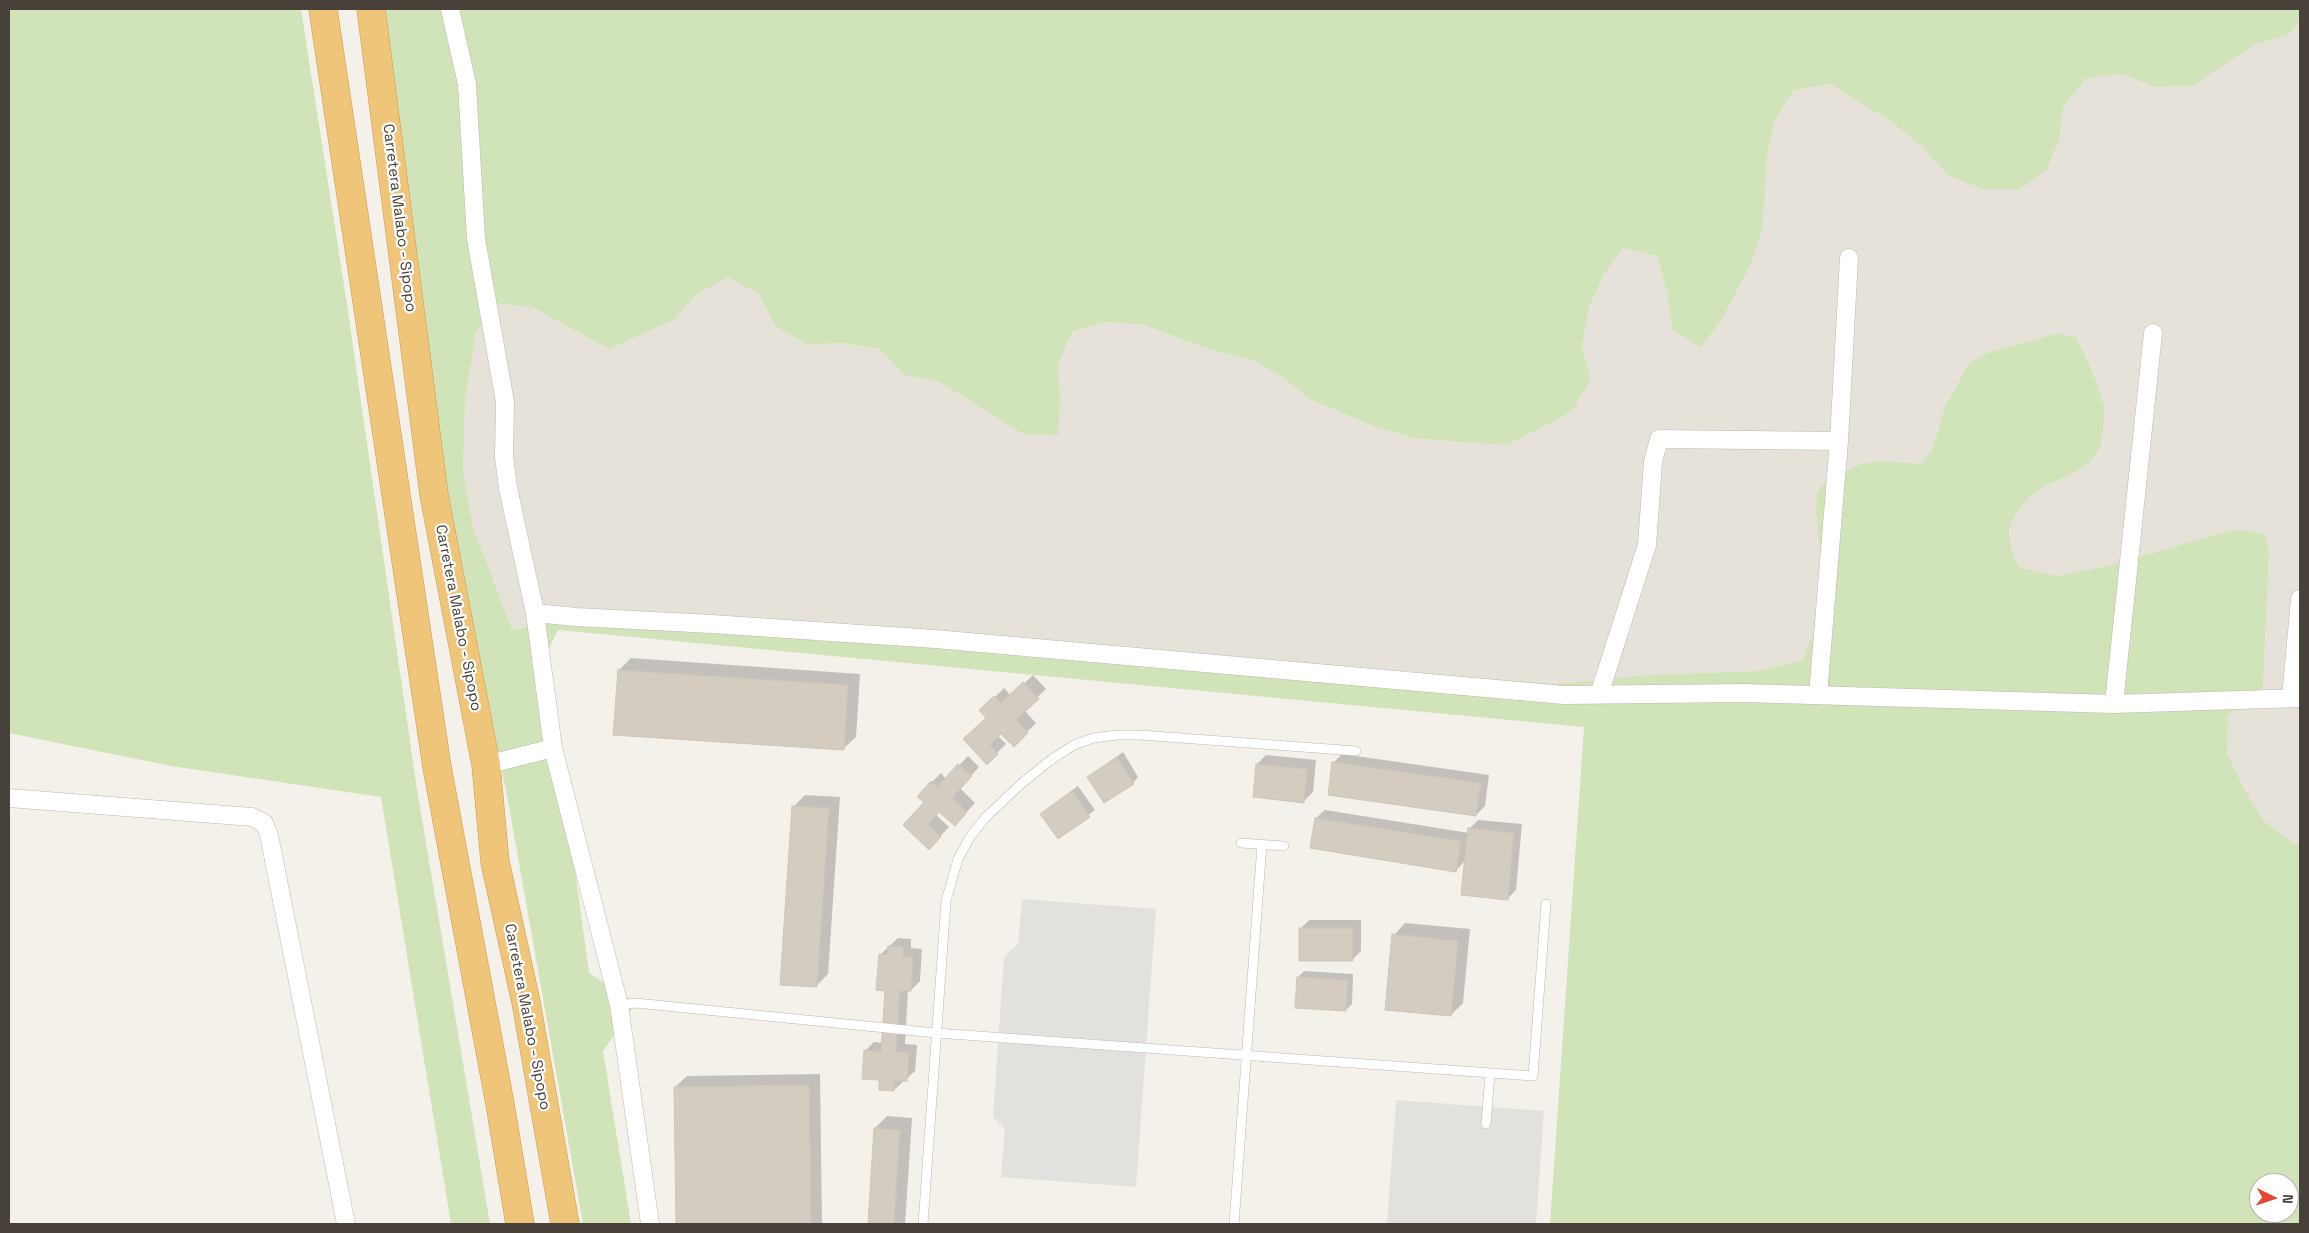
<!DOCTYPE html>
<html>
<head>
<meta charset="utf-8">
<style>
  body { margin:0 }
  #map { position:relative; width:2309px; height:1233px; overflow:hidden; background:#f4f1eb; font-family:"Space Grotesk",sans-serif }
  canvas { display:block }
  .frame { position:absolute; inset:0; border:10px solid #474139; pointer-events:none }
  .north { position:absolute; left:2249px; top:1173px; width:50px; height:50px; box-sizing:border-box; background:#fff; border:1px solid #b5b3b0; border-radius:50%; rotate:94deg; font-size:14px; font-weight:700; line-height:20px; text-align:center; color:#474139 }
  .north::after { content:''; display:block; margin:auto; width:18px; height:22px; background:#e44732; clip-path:polygon(50% 0,100% 100%,50% 72%,0 100%) }
</style>
</head>
<body>
<div id="map">
<canvas width="2309" height="1233"></canvas>
<div class="frame"></div>
<div class="north">N</div>
</div>
<script>
const ctx = document.querySelector('canvas').getContext('2d');
ctx.lineJoin = 'round';
function fillPath(path, color) { ctx.fillStyle = color; ctx.fill(path, 'evenodd'); }
const poly = rows => new Path2D(rows.map(r => 'M' + r).join(''));
function strokePath(path, color, width, dash) { ctx.strokeStyle = color; ctx.lineWidth = width; ctx.lineCap = dash ? 'butt' : 'round'; ctx.setLineDash(dash || []); ctx.stroke(path); }
function write(font, color, halo, rows, align = 'center') {
  ctx.font = font + ' "Space Grotesk",sans-serif'; ctx.lineWidth = 4.5; ctx.setLineDash([]); ctx.textBaseline = 'middle'; ctx.strokeStyle = halo; ctx.fillStyle = color; for (const [text, x, y, turn = 0] of rows) {
    ctx.save(); ctx.translate(x, y); ctx.rotate((+turn || 0) * Math.PI / 180); ctx.textAlign = isNaN(turn) ? turn : align; if (halo) ctx.strokeText(text, 0, 0); ctx.fillText(text, 0, 0); ctx.restore();
  }
}
const residential = poly([
  [2300,20,2300,844,2294,844,2264,821,2244,789,2227,753,2228,716,2263,687,2269,553,2265,535,2057,576,2019,567,2011,548,2009,528,2016,513,2028,499,2045,486,2077,471,2105,408,2093,372,2076,337,2058,333,1987,353,1944,409,1933,448,1922,464,1880,461,1803,660,1758,671,1646,675,1557,684,843,626,599,611,511,630,473,527,463,470,465,400,476,333,498,304,530,307,609,349,674,320,697,294,728,277,760,295,776,327,808,345,843,343,879,349,904,375,938,381,1023,434,1060,398,1058,365,1072,332,1106,322,1144,325,1214,351,1250,359,1282,377,1311,400,1376,427,1413,438,1591,379,1582,347,1588,311,1602,277,1623,248,1657,256,1667,291,1672,329,1700,348,1767,156,1775,120,1794,90,1830,84,1893,123,1921,146,1949,176,2060,137,2063,107,2086,79,2121,74,2155,87,2192,86,2254,45,2288,35]
]);
const green = poly([
  [9,9,301,9,346,298,416,783,490,1224,451,1224,381,797,171,766,9,733],
  [361,9,2300,9,2300,20,2288,35,2254,45,2192,86,2155,87,2121,74,2086,79,2063,107,2060,137,2047,169,2019,190,1983,189,1949,176,1921,146,1893,123,1830,84,1794,90,1775,120,1767,156,1762,230,1751,264,1721,320,1700,348,1672,329,1667,291,1657,256,1623,248,1602,277,1588,311,1582,347,1591,379,1572,411,1507,445,1413,438,1376,427,1311,400,1282,377,1250,359,1214,351,1144,325,1106,322,1072,332,1058,365,1060,398,1058,435,1023,434,938,381,904,375,879,349,843,343,808,345,776,327,760,295,728,277,697,294,674,320,609,349,531,307,498,304,476,333,465,400,463,470,473,527,512,630,599,611,843,626,1557,684,1646,675,1758,671,1803,660,1826,600,1816,513,1817,495,1827,478,1862,464,1880,461,1922,464,1933,448,1944,409,1969,364,1987,353,2058,333,2076,337,2093,372,2105,408,2101,445,2092,460,2077,471,2045,486,2028,499,2016,513,2009,529,2011,548,2019,567,2057,576,2111,565,2229,531,2248,530,2265,535,2269,553,2263,687,2228,716,2227,753,2244,789,2264,821,2294,844,2300,844,2300,1224,1550,1224,1584,727,558,630,546,655,589,973,636,1003,603,1051,631,1224,583,1224,508,801,444,486],
  [2259,1183,2289,1183,2289,1213,2259,1213]
]);
const parking = poly([
  [1022,899,1156,909,1136,1187,1001,1177,1005,1129,993,1117,1004,957,1018,944],
  [1396,1100,1544,1111,1536,1224,1387,1224]
]);
const shadow = poly([
  [631,658,860,674,856,737,844,748,619,670],
  [1033,675,1046,689,1024,710,1036,723,1014,745,1001,732,998,736,1006,744,987,763,990,702,1004,688,1011,696],
  [1123,752,1138,777,1133,783,1088,778],
  [1342,754,1489,775,1485,806,1476,815,1333,763],
  [1266,755,1316,760,1313,792,1304,801,1257,764],
  [968,756,979,767,960,788,975,803,963,816,940,811,936,815,949,827,929,848,925,802,932,782,941,773,946,779],
  [1078,786,1095,810,1059,838,1048,808],
  [805,795,840,797,828,974,816,986,793,807],
  [1325,810,1469,833,1469,829,1478,820,1522,824,1516,890,1507,899,1466,860,1455,871,1316,818],
  [1309,920,1361,920,1361,951,1352,960,1300,929],
  [1405,923,1470,929,1463,1003,1451,1015,1394,935],
  [898,938,911,939,911,948,922,949,920,981,911,990,908,990,905,1044,917,1045,915,1071,894,1090,881,1079,865,1051,874,1042,883,1043,886,989,880,955],
  [1304,971,1353,974,1352,1004,1346,1010,1298,977],
  [820,1074,822,1224,677,1224,675,1087,687,1076],
  [887,1116,912,1118,905,1224,869,1224,875,1128]
]);
const building = poly([
  [618,670,848,685,844,750,613,735,618,670],
  [1023,682,1039,699,1016,720,1028,733,1014,747,1001,734,990,745,998,754,987,765,963,739,986,718,979,710,994,696,1001,703,1023,682],
  [1117,757,1134,784,1104,803,1087,777,1117,757],
  [1332,762,1481,783,1476,816,1328,795,1332,762],
  [958,764,972,776,952,798,967,812,955,826,939,812,928,825,941,837,929,850,903,825,924,802,917,797,931,781,937,787,958,764],
  [1256,764,1307,769,1304,803,1253,797,1256,764],
  [1072,791,1090,817,1058,839,1040,814,1072,791],
  [792,806,829,808,817,987,780,985,792,806],
  [1315,818,1461,841,1456,872,1310,848,1315,818],
  [1468,828,1514,833,1508,900,1461,895,1468,828],
  [1299,928,1353,928,1353,961,1299,961,1299,928],
  [1392,934,1458,941,1451,1016,1385,1010,1392,934],
  [888,946,903,947,903,957,913,957,911,991,900,991,896,1052,909,1053,907,1081,895,1081,894,1091,879,1090,879,1080,862,1079,864,1050,881,1052,885,991,876,990,879,954,887,955,888,946],
  [1297,977,1348,980,1346,1011,1295,1008,1297,977],
  [809,1085,811,1224,676,1224,674,1087,809,1085],
  [874,1128,900,1130,894,1224,868,1224,874,1128]
]);
const lane = poly([
  [1241,843,1284,846],
  [619,1005,636,1003,936,1033,1533,1076,1546,904],
  [1486,1124,1490,1073],
  [923,1224,946,901,958,859,970,837,985,818,1022,783,1052,759,1074,745,1093,738,1117,735,1140,735,1356,751],
  [1234,1224,1262,844]
]);
const street = poly([
  [450,9,467,84,476,239,505,402,504,457,508,488,535,613,553,748,619,1005,650,1224],
  [535,613,576,617,712,624,935,639,1564,695,1744,693,2114,704,2300,698],
  [1599,695,1647,545,1653,462,1659,439,1839,441,1849,258],
  [1818,695,1839,441],
  [2291,698,2300,599],
  [2114,704,2153,333],
  [486,765,553,748],
  [9,798,252,817,264,823,269,835,346,1224]
]);
const highway = poly([
  [323,9,437,767,500,1104,520,1224],
  [371,9,434,495,486,765,495,862,526,1002,565,1224]
]);
const streetNames = [
  ["Carretera Malabo - Sipopo",399,218,83],
  ["Carretera Malabo - Sipopo",458,618,79],
  ["Carretera Malabo - Sipopo",527,1017,79]
];
fillPath(residential, '#e7e2d9');
fillPath(green, '#d1e3b8');
fillPath(parking, '#e3e1de');
fillPath(shadow, '#0003');
fillPath(building, '#d4ccc1');
strokePath(building, '#cec4b5', 1);
strokePath(lane, '#beb8ae', 10);
strokePath(street, '#beb8ae', 19);
strokePath(highway, '#cd994b', 29);
strokePath(lane, '#fff', 9);
strokePath(street, '#fff', 18);
strokePath(highway, '#efc57a', 28);
write('15px', '#474139', '#fff', streetNames);
</script>
</body>
</html>
